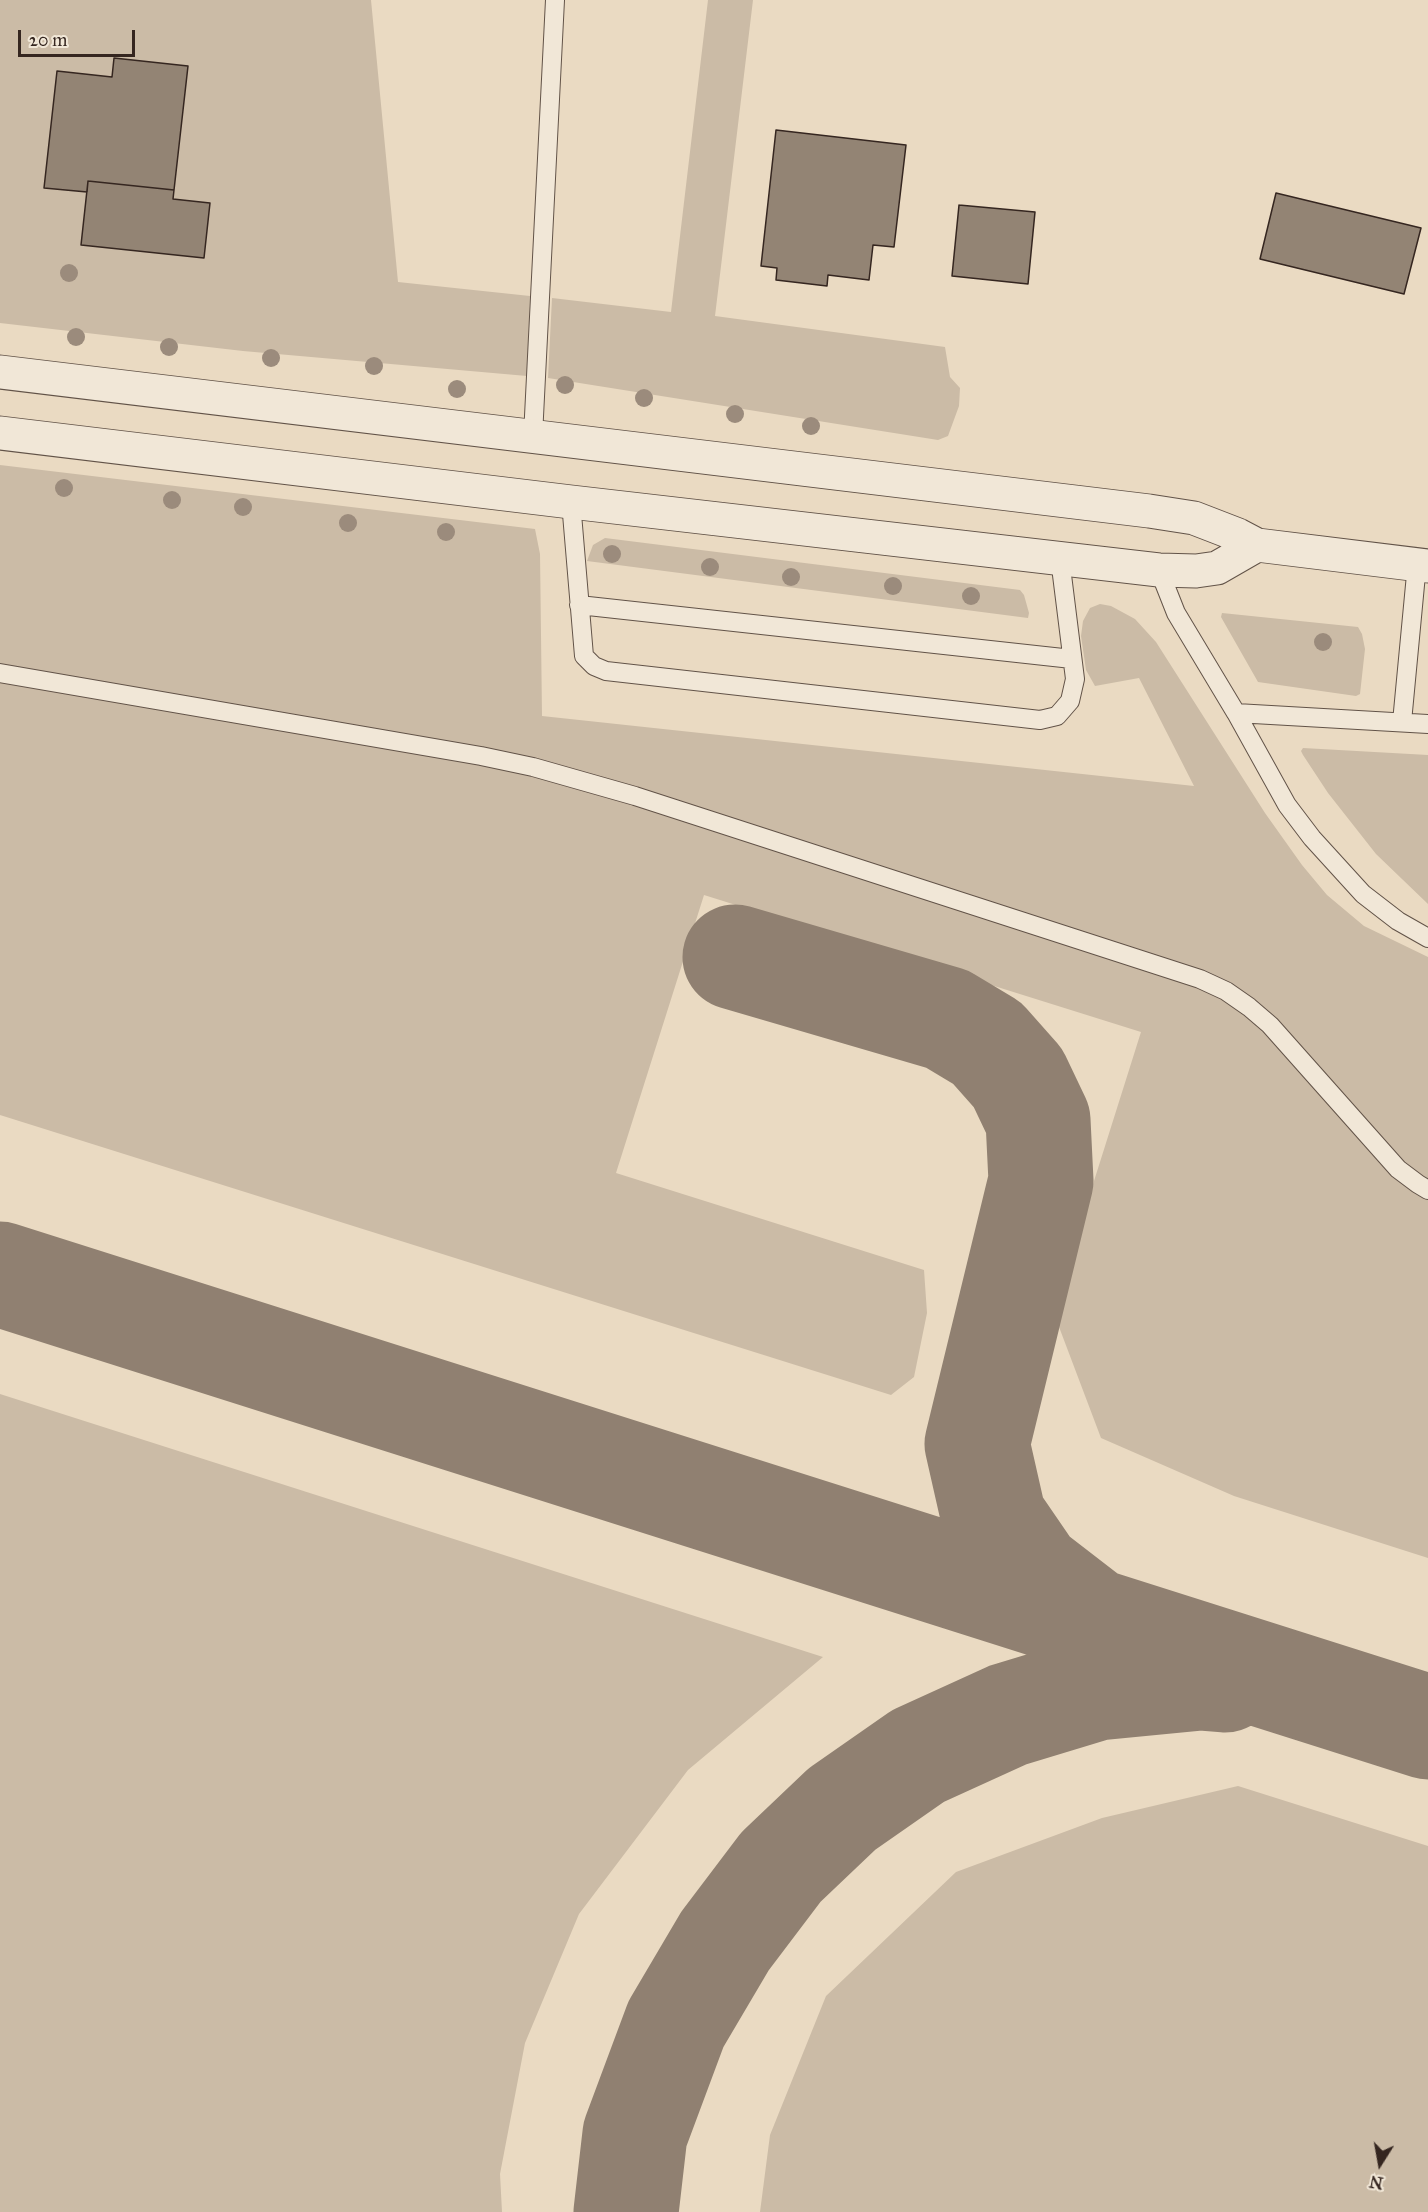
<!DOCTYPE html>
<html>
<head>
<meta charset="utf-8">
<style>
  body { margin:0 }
  #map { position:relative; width:1428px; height:2212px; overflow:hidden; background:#eadac2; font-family:"IM FELL Great Primer",serif }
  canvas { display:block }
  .north { position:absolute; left:1350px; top:2134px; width:60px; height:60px; -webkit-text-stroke:4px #f1e7d7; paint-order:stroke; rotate:191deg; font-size:16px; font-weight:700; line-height:24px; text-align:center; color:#352620 }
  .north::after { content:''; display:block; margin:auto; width:21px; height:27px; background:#352620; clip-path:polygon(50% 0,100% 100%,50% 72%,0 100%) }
  .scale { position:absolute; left:18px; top:30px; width:117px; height:27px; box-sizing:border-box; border:3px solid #352620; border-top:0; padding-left:8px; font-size:18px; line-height:21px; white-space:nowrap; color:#352620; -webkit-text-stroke:4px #f1e7d7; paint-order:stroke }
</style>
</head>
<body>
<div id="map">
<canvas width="1428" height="2212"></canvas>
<div class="north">N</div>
<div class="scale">20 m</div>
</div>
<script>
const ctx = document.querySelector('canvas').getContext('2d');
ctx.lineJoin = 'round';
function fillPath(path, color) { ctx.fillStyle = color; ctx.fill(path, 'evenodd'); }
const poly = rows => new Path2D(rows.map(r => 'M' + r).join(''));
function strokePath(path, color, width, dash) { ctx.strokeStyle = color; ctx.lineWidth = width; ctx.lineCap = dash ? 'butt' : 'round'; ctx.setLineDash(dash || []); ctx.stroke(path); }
const green = poly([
  [0,0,371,0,398,282,530,296,527,376,243,351,0,323],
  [708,0,753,0,715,316,945,347,950,377,960,388,959,406,948,436,938,440,548,378,552,298,671,312],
  [0,465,535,529,540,554,542,716,1194,786,1139,678,1095,686,1086,670,1081,636,1083,621,1090,608,1100,604,1111,606,1135,619,1156,642,1265,813,1302,865,1327,895,1364,926,1428,957,1428,1558,1234,1496,1101,1438,1053,1311,1141,1032,704,895,616,1173,924,1270,927,1313,914,1377,891,1395,0,1115],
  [605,538,1020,590,1024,595,1029,613,1028,618,587,561,593,545],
  [1222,613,1358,627,1362,634,1365,649,1360,694,1356,696,1258,682,1221,617],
  [1303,748,1428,755,1428,904,1376,854,1328,793,1303,755,1301,751],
  [0,1394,823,1657,688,1770,579,1914,525,2043,500,2174,502,2212,0,2212],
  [1238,1786,1428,1846,1428,2212,760,2212,770,2135,826,1996,956,1872,1102,1818]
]);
const taxiway = poly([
  [735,957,947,1019,987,1043,1018,1078,1038,1120,1041,1181,977,1444,994,1519,1031,1573,1088,1617],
  [0,1274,1428,1727],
  [626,2212,635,2134,676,2024,725,1941,781,1867,842,1809,918,1756,1008,1715,1097,1688,1200,1678,1225,1680]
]);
const building = poly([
  [114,58,188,66,174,190,88,181,87,192,44,188,57,71,112,77,114,58],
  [776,130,906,145,894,247,873,245,869,280,828,275,827,286,776,280,777,268,761,266,776,130],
  [88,181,174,190,173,199,210,203,204,258,81,245,88,181],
  [1276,193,1421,228,1404,294,1260,259,1276,193],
  [959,205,1035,212,1028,284,952,276,959,205]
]);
const service = poly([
  [533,436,555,0],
  [571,502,584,656,594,666,606,671,1040,720,1057,716,1070,701,1075,679,1060,559],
  [1159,570,1176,613,1236,713,1287,805,1312,838,1363,894,1398,921,1428,938],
  [579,605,1072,659],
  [0,673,481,756,533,767,635,796,1200,979,1226,991,1249,1007,1270,1025,1398,1169,1418,1184,1428,1190],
  [1236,713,1428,724],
  [1402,722,1417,564]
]);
const tertiary = poly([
  [0,372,1149,511,1194,518,1238,535,1257,545,1428,566],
  [0,433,571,502,1159,570,1196,571,1217,568,1257,545]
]);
const trees = [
  [69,273],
  [76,337],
  [169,347],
  [271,358],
  [374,366],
  [565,385],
  [457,389],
  [644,398],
  [735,414],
  [811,426],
  [64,488],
  [172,500],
  [243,507],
  [348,523],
  [446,532],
  [612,554],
  [710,567],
  [791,577],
  [893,586],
  [971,596],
  [1323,642]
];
fillPath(green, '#cbbba6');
strokePath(taxiway, '#908071', 105);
fillPath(building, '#938474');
strokePath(building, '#352620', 1.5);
strokePath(service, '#625348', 20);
strokePath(tertiary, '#625348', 35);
strokePath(service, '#f1e7d7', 18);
strokePath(tertiary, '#f1e7d7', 33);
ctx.fillStyle = '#9b8b7c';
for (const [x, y] of trees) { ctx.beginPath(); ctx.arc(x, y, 9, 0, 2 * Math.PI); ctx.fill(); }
</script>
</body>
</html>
